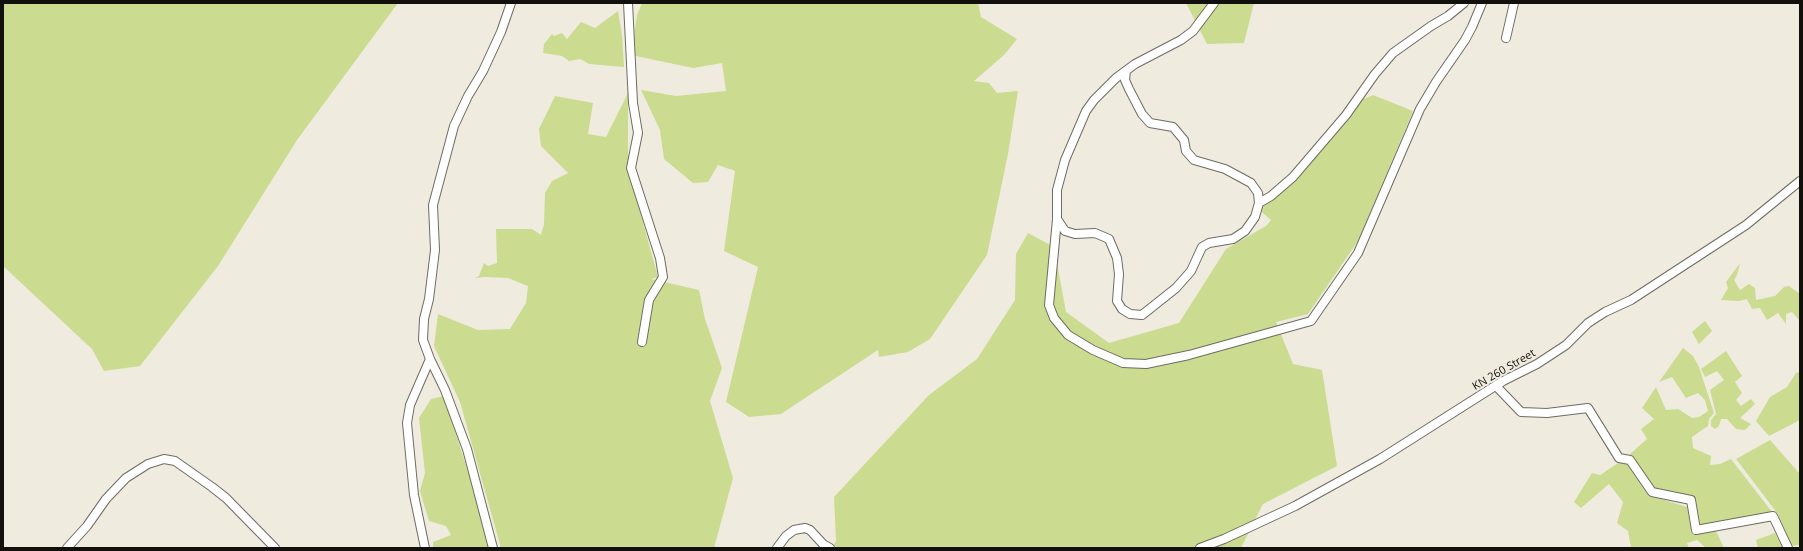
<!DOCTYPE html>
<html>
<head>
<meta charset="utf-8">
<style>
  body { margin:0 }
  #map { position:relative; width:1803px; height:551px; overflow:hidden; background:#efebdf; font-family:"Open Sans",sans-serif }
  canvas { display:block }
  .frame { position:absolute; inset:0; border:4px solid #12100d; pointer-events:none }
</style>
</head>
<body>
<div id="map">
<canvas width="1803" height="551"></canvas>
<div class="frame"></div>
</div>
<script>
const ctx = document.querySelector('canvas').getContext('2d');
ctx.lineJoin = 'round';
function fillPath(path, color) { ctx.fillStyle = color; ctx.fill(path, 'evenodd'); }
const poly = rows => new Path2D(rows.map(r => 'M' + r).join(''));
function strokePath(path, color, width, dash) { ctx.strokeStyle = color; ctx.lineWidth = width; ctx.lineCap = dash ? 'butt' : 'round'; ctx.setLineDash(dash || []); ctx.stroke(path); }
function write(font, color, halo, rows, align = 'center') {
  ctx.font = font + ' "Open Sans",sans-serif'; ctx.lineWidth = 4; ctx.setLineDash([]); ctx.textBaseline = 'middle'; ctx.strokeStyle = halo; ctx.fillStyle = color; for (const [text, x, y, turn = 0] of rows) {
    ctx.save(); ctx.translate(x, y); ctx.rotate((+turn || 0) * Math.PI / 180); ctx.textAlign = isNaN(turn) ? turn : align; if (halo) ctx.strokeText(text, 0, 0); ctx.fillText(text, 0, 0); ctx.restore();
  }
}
const green = poly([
  [3,3,398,3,297,140,218,266,140,366,104,371,92,349,3,266],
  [642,3,978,3,981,17,1017,39,1004,55,974,81,989,83,997,93,1018,91,1008,154,987,255,930,339,908,352,879,357,878,350,781,414,749,417,726,402,758,267,724,251,735,171,718,165,708,182,693,183,664,159,660,130,641,90,676,96,726,91,722,63,693,68,631,55,637,15],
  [1186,3,1254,3,1244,43,1207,44],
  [618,11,622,35,624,67,589,64,580,59,569,61,562,56,543,53,544,44,552,34,554,36,562,33,567,39,581,22,595,28],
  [628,93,628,168,658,277,651,279,699,290,705,319,722,368,710,401,733,478,714,548,501,548,460,402,434,346,438,314,478,330,510,329,526,303,528,286,508,278,485,277,475,278,479,276,484,263,488,266,497,263,496,229,532,229,541,235,544,224,545,193,552,181,568,173,541,146,539,129,555,96,593,103,588,134,606,137],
  [1373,95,1413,111,1358,241,1308,314,1276,322,1293,364,1322,370,1337,466,1263,504,1241,548,832,548,836,541,834,497,929,395,977,359,1015,300,1016,254,1028,233,1054,247,1066,312,1109,343,1179,323,1226,249,1266,226,1271,220,1257,208,1285,189,1361,100],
  [1740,263,1737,275,1734,280,1740,290,1749,284,1755,288,1756,300,1775,296,1784,287,1789,286,1800,294,1800,319,1799,320,1792,312,1786,314,1786,324,1778,313,1767,320,1760,308,1752,309,1747,299,1739,301,1721,300,1728,288,1726,282],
  [1705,321,1712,331,1699,344,1692,332],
  [1683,348,1693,356,1699,367,1714,413,1709,419,1708,426,1692,437,1693,448,1711,456,1710,465,1720,464,1731,459,1772,512,1696,526,1694,498,1655,489,1630,454,1647,439,1641,429,1654,419,1642,408,1656,387,1666,410,1678,409,1692,418,1699,417,1708,411,1705,400,1698,393,1686,398,1672,377,1659,382],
  [1726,351,1742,376,1735,382,1742,393,1736,400,1741,406,1751,399,1755,404,1740,418,1751,424,1745,430,1736,429,1727,419,1721,419,1719,426,1715,429,1711,426,1711,420,1716,414,1710,390,1724,380,1717,371,1705,377,1701,369],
  [1800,372,1800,420,1769,436,1756,421,1770,397,1787,387,1796,373],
  [444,396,492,548,433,548,433,542,451,535,446,526,429,521,420,491,425,473,419,418,431,399],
  [1770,440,1800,474,1800,545,1791,546,1778,514,1736,459],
  [1618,463,1627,463,1648,495,1687,507,1693,533,1716,531,1724,548,1706,548,1697,540,1687,543,1689,548,1631,548,1628,531,1617,523,1623,502,1609,484,1581,508,1574,502,1592,473,1600,475],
  [1775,533,1783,548,1758,548,1756,540]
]);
const minor = poly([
  [628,3,633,103,638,133,631,168,660,258,663,277,649,300,642,342],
  [1214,3,1193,31,1181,40,1135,64,1116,78,1094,100,1086,111,1065,160,1057,190,1057,219,1049,305,1054,318,1068,335,1093,350,1123,363,1146,364,1189,355,1311,321,1358,253,1420,109,1436,82,1465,40,1472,27,1482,3],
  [1506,38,1514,3],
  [1126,71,1125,80,1129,89,1142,114,1150,123,1173,127,1184,140,1186,151,1194,160,1225,169,1251,183,1258,193,1259,203],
  [1057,219,1065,231,1075,234,1095,233,1109,239,1117,258,1119,274,1117,301,1122,309,1130,314,1142,315,1176,288,1191,271,1202,247,1209,243,1233,239,1245,231,1255,217,1259,203,1271,196,1293,177,1346,115,1375,74,1393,53,1431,26,1448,16,1464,3],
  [1496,386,1521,412,1547,413,1588,408,1619,458,1630,460,1652,492,1691,500,1696,530,1773,516,1788,548],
  [67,548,87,526,106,499,126,478,148,464,164,459,175,461,212,487,226,498,275,548],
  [425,548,414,495,407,423,410,405,430,359],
  [493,548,467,449,445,390,430,359,423,340,424,319,429,299,435,250,433,205,454,126,468,96,483,71,501,32,511,3],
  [777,548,786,536,794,530,805,528,810,530,823,544,830,548],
  [1200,548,1224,539,1295,506,1380,459,1503,381,1537,364,1566,345,1588,323,1605,312,1631,300,1746,225,1800,181]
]);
const streetNames = [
  ["KN 260 Street",1504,370,-30]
];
fillPath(green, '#cbdc90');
strokePath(minor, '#6f6b61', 10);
strokePath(minor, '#fff', 8);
write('11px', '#12100d', '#efebdf', streetNames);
</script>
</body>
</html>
